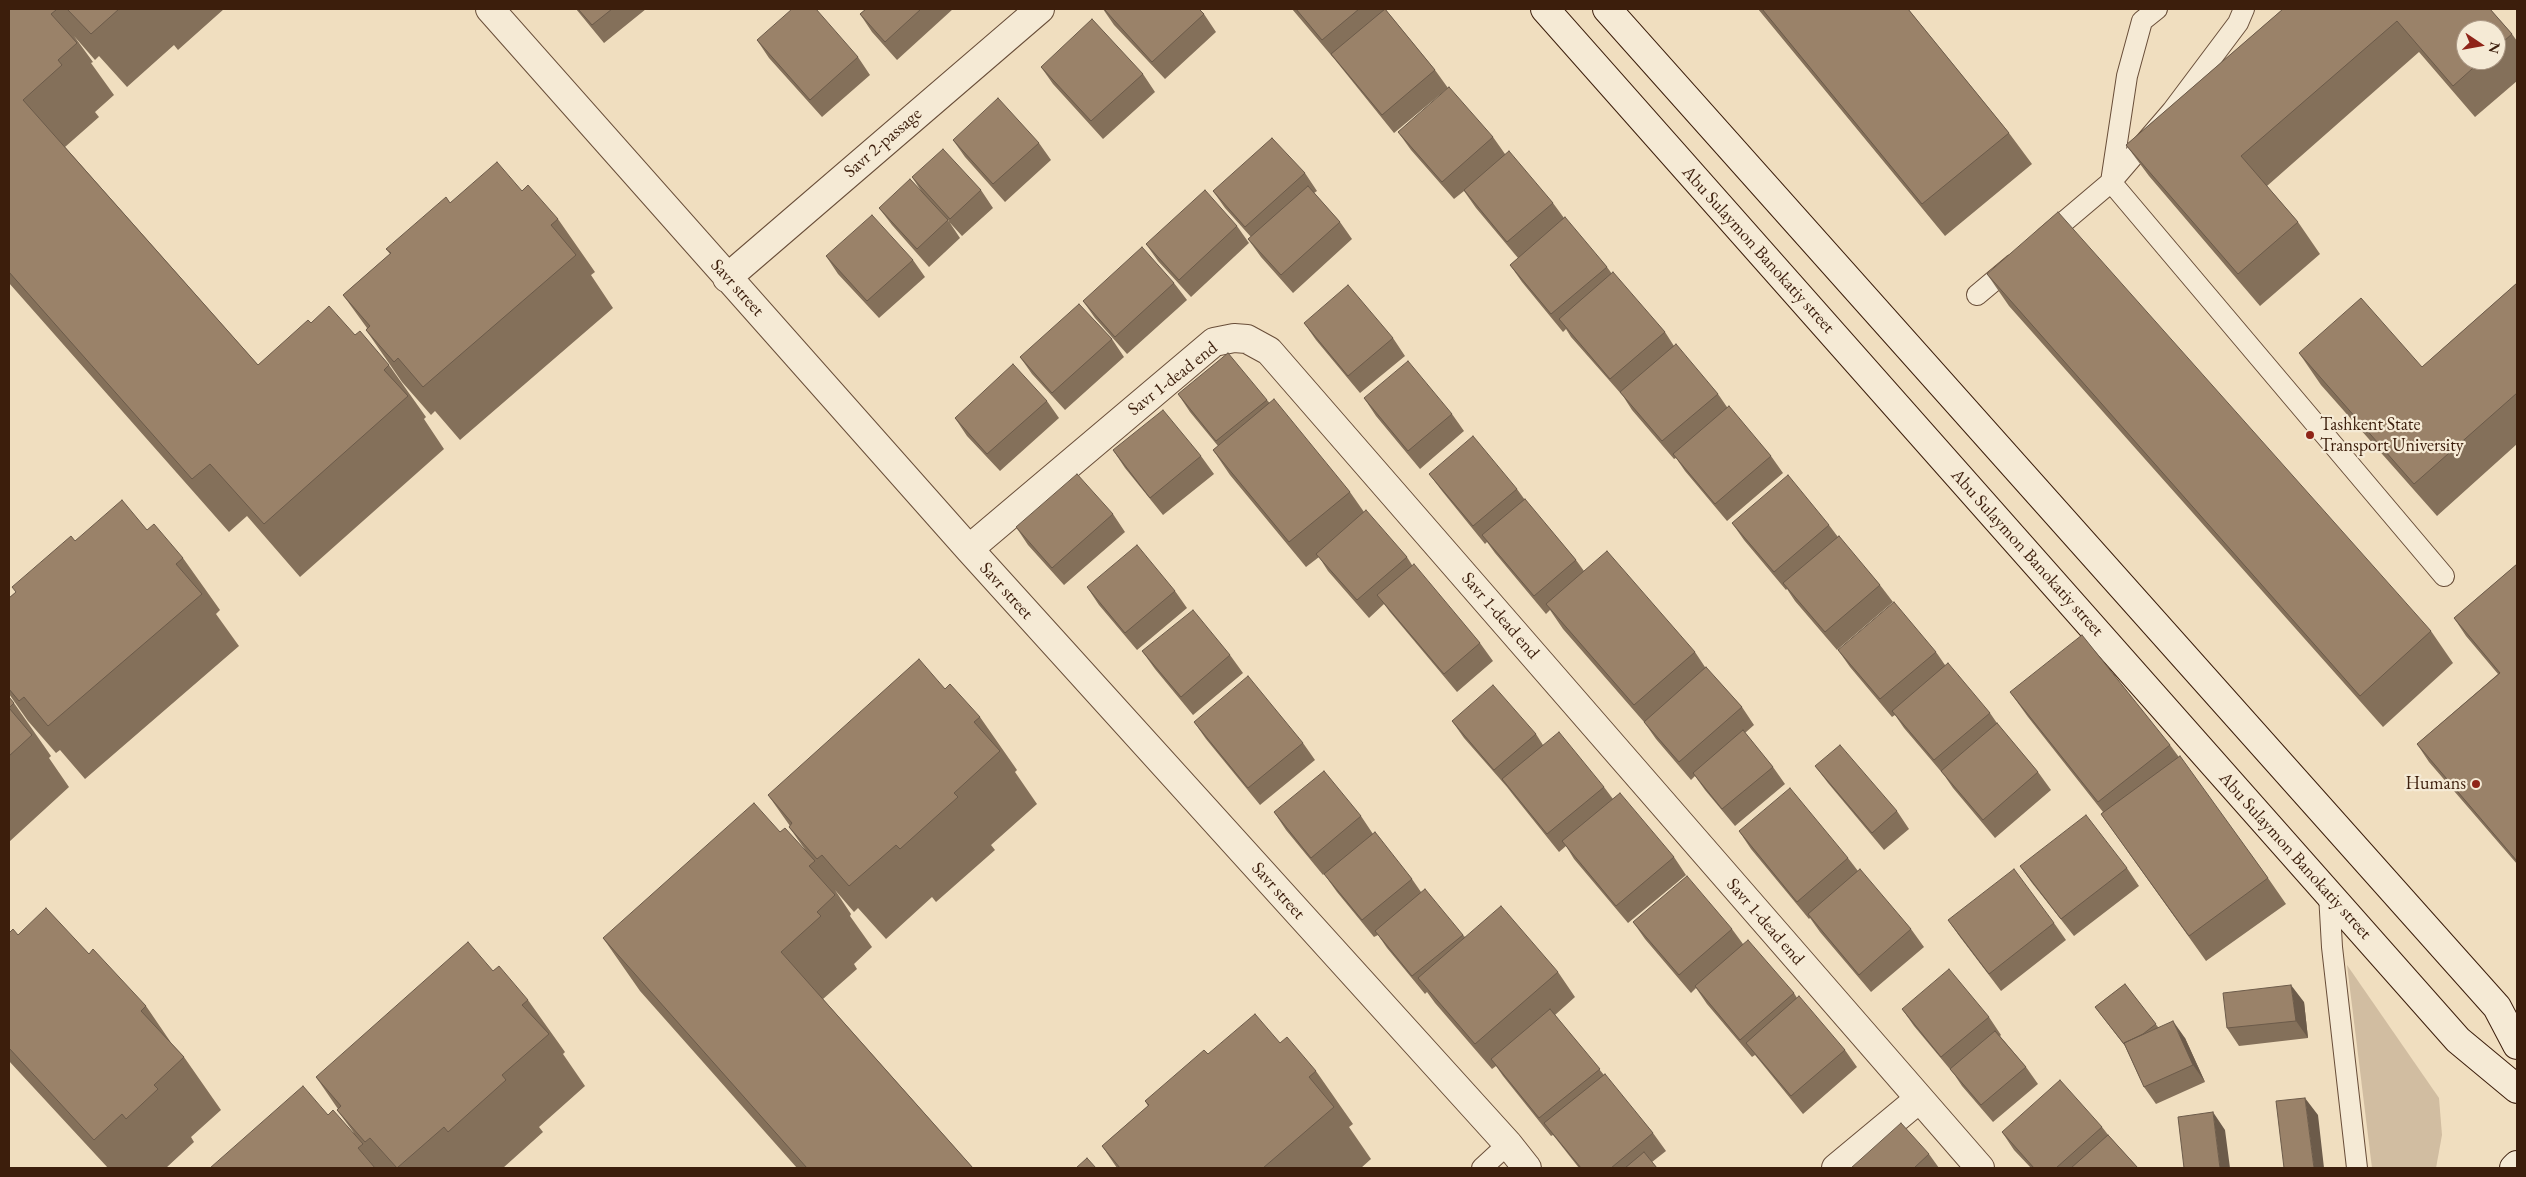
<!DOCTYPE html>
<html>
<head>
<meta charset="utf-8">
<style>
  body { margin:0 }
  #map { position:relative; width:2526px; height:1177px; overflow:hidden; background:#f0debf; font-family:"EB Garamond",serif }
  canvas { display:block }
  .frame { position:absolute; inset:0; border:10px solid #3c1e0c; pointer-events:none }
  .north { position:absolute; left:2456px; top:20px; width:50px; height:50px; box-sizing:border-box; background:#f5ead5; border:1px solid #ab9885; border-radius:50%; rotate:102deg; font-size:14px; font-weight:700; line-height:20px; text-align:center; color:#3c1e0c }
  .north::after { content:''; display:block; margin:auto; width:18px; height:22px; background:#8f2418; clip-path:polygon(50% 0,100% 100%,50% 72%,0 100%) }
</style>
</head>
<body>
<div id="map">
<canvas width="2526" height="1177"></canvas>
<div class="frame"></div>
<div class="north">N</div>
</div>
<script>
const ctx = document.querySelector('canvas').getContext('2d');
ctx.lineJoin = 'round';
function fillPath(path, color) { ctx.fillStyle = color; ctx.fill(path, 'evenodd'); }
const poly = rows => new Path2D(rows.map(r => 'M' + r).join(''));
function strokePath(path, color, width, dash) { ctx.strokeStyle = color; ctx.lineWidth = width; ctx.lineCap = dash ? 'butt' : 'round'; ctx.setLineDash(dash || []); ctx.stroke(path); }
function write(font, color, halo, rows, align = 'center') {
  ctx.font = font + ' "EB Garamond",serif'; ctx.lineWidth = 4.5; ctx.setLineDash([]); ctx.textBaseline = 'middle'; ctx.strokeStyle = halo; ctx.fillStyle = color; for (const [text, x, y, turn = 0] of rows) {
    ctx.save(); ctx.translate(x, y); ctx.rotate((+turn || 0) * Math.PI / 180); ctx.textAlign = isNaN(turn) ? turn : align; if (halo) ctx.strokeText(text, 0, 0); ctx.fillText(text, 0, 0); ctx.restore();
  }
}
const green = poly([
  [2347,965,2439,1098,2442,1135,2436,1168,2372,1168]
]);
const service = poly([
  [2157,9,2142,21,2127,76,2111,182,2444,576],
  [2046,237,2111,182,2172,111,2238,23,2244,9],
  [1977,295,2014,264],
  [2329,894,2332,947,2357,1168],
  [1482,1168,1508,1144]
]);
const minor = poly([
  [490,9,969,549,1508,1144,1527,1168],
  [727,278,1040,9],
  [969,549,1214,342,1234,338,1247,339,1269,351,1980,1168],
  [1836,1168,1919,1099]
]);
const secondary = poly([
  [1545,9,2458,1040,2517,1089],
  [1607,9,2497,1007,2517,1045],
  [2514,1168,2517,1165]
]);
const wall = poly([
  [9,9,224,9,178,50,174,45,127,87,99,56,95,60,74,36,93,62,91,63,114,95,95,112,99,117,65,147,258,365,311,323,355,335,389,365,426,417,424,419,444,449,300,577,247,516,229,532,9,283],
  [576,9,646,9,604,43],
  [866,9,953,9,897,60,872,32,860,14],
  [1103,9,1204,14,1216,32,1165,79,1114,25],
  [1292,9,1385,9,1435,70,1448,88,1394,133,1344,71,1336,61],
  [1758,9,1908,9,2009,133,2032,164,1945,236],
  [2283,9,2490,9,2512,34,2517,41,2517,81,2475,117,2419,52,2267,186,2298,222,2320,254,2260,306,2149,176,2126,145],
  [2496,30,2496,60,2466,60],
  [757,40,858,57,870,75,822,117,769,58],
  [1041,67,1143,74,1155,92,1103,139,1053,84],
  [1398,132,1493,137,1505,154,1553,203,1564,218,1607,267,1612,274,1665,332,1674,346,1718,394,1727,407,1771,456,1783,473,1727,521,1685,471,1676,458,1674,459,1632,410,1623,396,1571,337,1566,329,1563,332,1522,282,1510,265,1518,258,1476,208,1464,191,1454,199,1411,150],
  [953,140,1039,143,1051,160,1005,202,965,157],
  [1305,173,1317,191,1314,193,1340,222,1352,239,1293,293,1261,257,1248,239,1251,237,1225,208,1213,191],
  [912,177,981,190,993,208,962,236,942,214,948,220,960,238,929,267,892,225,879,208,923,194],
  [522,191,558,219,595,272,591,275,613,308,460,440,435,411,431,415,402,382,366,330,367,328,343,295,390,254,386,249],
  [1237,226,1249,243,1191,297,1158,261,1146,244],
  [826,256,913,260,925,277,879,318,838,274],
  [1987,274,2431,631,2453,663,2383,727,2009,306],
  [1174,283,1187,300,1127,354,1095,318,1083,301],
  [2517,283,2517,444,2437,516,2321,385,2299,353,2422,367],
  [1304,323,1393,338,1405,356,1360,393,1316,340],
  [1112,339,1124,357,1065,410,1032,374,1020,357],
  [1178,394,1267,400,1350,492,1364,512,1407,557,1412,565,1480,643,1493,661,1457,692,1390,612,1384,604,1369,618,1328,571,1319,557,1306,567,1230,475,1213,450,1218,446,1190,412],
  [1364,398,1452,414,1464,431,1420,469,1376,416],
  [1047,401,1059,418,1000,471,967,436,955,418],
  [1113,450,1201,456,1214,474,1163,515,1125,468],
  [1429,474,1517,489,1525,500,1576,560,1584,571,1695,652,1705,667,1742,707,1754,725,1745,733,1773,767,1785,784,1735,826,1705,790,1695,776,1691,780,1656,739,1644,722,1563,629,1550,610,1546,614,1495,553,1487,542,1485,544,1442,491],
  [1113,514,1125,532,1064,585,1028,545,1016,527],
  [1732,523,1829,525,1838,537,1880,585,1893,602,1837,650,1795,601,1787,589,1786,590,1744,540],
  [147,530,183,558,220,610,216,614,239,646,85,779,60,750,56,753,28,721,9,694,9,598,75,541],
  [2517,564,2517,864,2429,762,2417,744,2498,674,2466,636,2454,618],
  [1087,587,1175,591,1187,608,1137,650,1099,605],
  [1838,650,1936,652,1945,665,1990,713,1999,726,2038,772,2051,790,1995,838,1953,788,1944,775,1904,728,1895,715,1892,717,1850,667],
  [1142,651,1230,655,1243,673,1193,715,1155,669],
  [945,689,980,717,1017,770,1015,772,1037,804,991,845,995,850,936,902,932,897,886,939,858,908,854,912,835,890,851,914,850,916,872,947,854,964,857,969,823,999,973,1168,797,1168,640,991,603,938,780,832,806,851,789,827,790,826,768,795],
  [2010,692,2170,745,2268,878,2286,904,2206,961,2101,814,2103,812,2028,717],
  [9,697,14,703,51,756,49,758,69,787,9,842],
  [1452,721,1536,734,1543,745,1604,787,1613,799,1674,857,1686,875,1628,923,1574,859,1566,846,1559,852,1514,796,1507,787,1464,738],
  [1194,722,1303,743,1315,760,1260,805,1206,739],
  [1815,766,1897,811,1909,829,1884,850,1828,783],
  [1274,812,1361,816,1373,834,1412,879,1421,892,1465,937,1558,972,1575,997,1555,1015,1604,1075,1653,1133,1666,1151,1652,1162,1657,1168,1579,1168,1553,1135,1551,1136,1503,1076,1496,1066,1492,1069,1435,1003,1427,992,1425,994,1387,948,1378,935,1374,937,1337,892,1324,874,1323,875,1286,830],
  [1739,831,1848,858,1858,871,1911,929,1924,947,1871,992,1820,932,1810,918,1809,919,1751,849],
  [2020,866,2127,868,2139,886,2074,936,2032,883],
  [1948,920,2054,923,2066,940,2001,991,1960,937],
  [1633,922,1732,929,1743,944,1794,993,1797,998,1845,1050,1857,1067,1803,1114,1755,1055,1752,1057,1707,1004,1696,988,1691,993,1645,939],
  [9,933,89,954,146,1006,172,1044,184,1057,221,1110,191,1137,194,1142,166,1168,160,1168,159,1167,157,1168,108,1168,9,1061],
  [493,971,528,1000,565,1052,563,1054,585,1086,539,1127,543,1132,503,1168,210,1168,328,1115,354,1133,337,1110,338,1109,316,1077],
  [2125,984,2158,1027,2185,1038,2205,1082,2156,1104,2144,1087,2125,1046,2095,1007],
  [2304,1002,2308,1038,2239,1046,2227,1028],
  [1902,1009,1989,1017,2001,1035,2000,1036,2026,1067,2038,1084,1993,1122,1962,1086,1954,1074,1914,1026],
  [1280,1043,1316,1071,1353,1124,1349,1127,1371,1159,1361,1168,1117,1168,1102,1146,1148,1106,1145,1101,1208,1054],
  [2102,1127,2109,1136,2138,1168,2031,1168,2014,1150,2002,1132],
  [1929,1154,1939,1168,1851,1168]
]);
const shadedWall = poly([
  [2291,985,2304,1002,2308,1038,2296,1021],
  [2173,1021,2185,1038,2205,1082,2193,1065],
  [2305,1098,2318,1115,2324,1168,2314,1168],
  [2213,1112,2225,1130,2230,1168,2220,1168]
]);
const building = poly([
  [9,9,55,9,56,10,51,14,77,43,58,60,62,65,23,100,258,365,308,320,311,323,329,306,355,335,360,331,389,365,384,370,408,396,264,524,210,464,192,479,9,272,9,9],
  [67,9,119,9,91,34,67,9],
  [578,9,612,9,592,25,578,9],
  [792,9,816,9,858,57,810,100,757,40,792,9],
  [866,9,921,9,885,42,860,14,866,9],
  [1104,9,1199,9,1204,14,1152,62,1104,9],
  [1296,9,1359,9,1322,40,1296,9],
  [1385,9,1435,70,1382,115,1331,54,1385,9],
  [1762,9,1908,9,2009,133,1922,204,1762,9],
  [2283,9,2490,9,2512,34,2496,48,2496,30,2466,30,2466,60,2482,60,2453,86,2397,21,2241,156,2298,222,2238,274,2126,145,2283,9],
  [1092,19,1143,74,1091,121,1041,67,1092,19],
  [1449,87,1493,137,1442,182,1398,132,1449,87],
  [998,98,1039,143,993,184,953,140,998,98],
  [1272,138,1305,173,1245,227,1213,191,1272,138],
  [943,149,981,190,950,219,912,177,943,149],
  [1509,151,1553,203,1507,242,1464,190,1509,151],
  [497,162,522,191,528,185,558,219,551,225,576,255,423,387,398,358,394,362,366,330,370,326,343,295,391,253,386,249,446,197,450,203,497,162],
  [910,179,948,220,917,249,879,208,910,179],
  [1308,186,1340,222,1281,275,1248,239,1308,186],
  [1205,190,1237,226,1179,280,1146,244,1205,190],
  [2058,212,2431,631,2360,696,1987,274,2058,212],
  [872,215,913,260,867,301,826,256,872,215],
  [1565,217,1607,267,1551,314,1510,265,1565,217],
  [1142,247,1174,283,1115,337,1083,301,1142,247],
  [1613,272,1665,332,1610,379,1559,319,1613,272],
  [2517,283,2517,393,2414,484,2299,353,2361,298,2422,367,2517,283],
  [1348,285,1393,338,1348,376,1304,323,1348,285],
  [1079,304,1112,339,1052,393,1020,357,1079,304],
  [1676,344,1718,394,1662,441,1620,392,1676,344],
  [1228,353,1267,400,1216,441,1178,394,1228,353],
  [1408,361,1452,414,1408,451,1364,398,1408,361],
  [1013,364,1047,401,987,454,955,418,1013,364],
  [1274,399,1350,492,1289,542,1213,450,1274,399],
  [1729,406,1771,456,1715,504,1673,454,1729,406],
  [1163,410,1201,456,1150,498,1113,450,1163,410],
  [1473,436,1517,489,1473,526,1429,474,1473,436],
  [1077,474,1113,514,1052,568,1016,527,1077,474],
  [1788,475,1829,525,1774,572,1732,523,1788,475],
  [1525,499,1576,560,1534,596,1482,535,1525,499],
  [122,500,147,530,154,524,183,558,176,564,202,594,48,726,24,697,19,701,9,689,9,598,16,592,12,587,71,536,75,541,122,500],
  [1366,510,1407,557,1357,600,1316,554,1366,510],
  [1839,536,1880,585,1825,632,1783,583,1839,536],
  [1137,545,1175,591,1125,633,1087,587,1137,545],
  [1607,551,1695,652,1634,705,1546,604,1607,551],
  [1414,564,1480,643,1444,674,1377,595,1414,564],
  [2517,564,2517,861,2417,744,2500,673,2454,618,2517,564],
  [1894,602,1936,652,1880,699,1838,650,1894,602],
  [1193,610,1230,655,1181,697,1142,651,1193,610],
  [2082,635,2170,745,2098,802,2010,692,2082,635],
  [919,659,945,689,950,684,980,717,974,722,1000,751,954,793,958,797,900,849,896,845,849,886,822,855,817,859,789,827,792,823,768,795,919,659],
  [1948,663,1990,713,1934,760,1892,711,1948,663],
  [1706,667,1742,707,1679,762,1644,722,1706,667],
  [1248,676,1303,743,1248,788,1194,722,1248,676],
  [1493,685,1536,734,1494,770,1452,721,1493,685],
  [9,697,14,703,9,708,32,735,9,756,9,697],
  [1997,723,2038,772,1983,820,1941,771,1997,723],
  [1743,730,1773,767,1722,809,1693,773,1743,730],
  [1559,732,1604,787,1547,834,1502,779,1559,732],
  [1840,745,1897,811,1872,833,1815,766,1840,745],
  [2180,756,2268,878,2189,936,2101,814,2180,756],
  [1324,771,1361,816,1311,858,1274,812,1324,771],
  [1790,788,1848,858,1797,902,1739,831,1790,788],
  [1620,793,1674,857,1616,906,1562,841,1620,793],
  [754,803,780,832,785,828,815,861,809,866,835,895,817,912,821,916,781,952,973,1168,807,1168,603,938,754,803],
  [2086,815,2127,868,2061,919,2020,866,2086,815],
  [1375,832,1412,879,1362,920,1324,874,1375,832],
  [1860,869,1911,929,1859,975,1808,914,1860,869],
  [2014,869,2054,923,1989,974,1948,920,2014,869],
  [1687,876,1732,929,1679,975,1633,922,1687,876],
  [1425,889,1463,935,1412,976,1375,931,1425,889],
  [1501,906,1558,972,1475,1044,1418,978,1501,906],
  [46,908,89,954,93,949,146,1006,141,1011,184,1057,154,1085,158,1089,126,1119,122,1114,94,1140,9,1048,9,933,13,929,18,935,46,908],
  [1748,940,1794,993,1740,1040,1695,986,1748,940],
  [468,942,493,971,499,966,528,1000,522,1005,549,1034,502,1075,506,1080,448,1132,444,1127,397,1168,370,1138,365,1142,337,1110,341,1106,316,1077,468,942],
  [1949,969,1989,1017,1941,1057,1902,1009,1949,969],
  [2125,984,2156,1024,2143,1034,2124,1043,2124,1044,2095,1007,2125,984],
  [2291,985,2296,1021,2227,1028,2223,993,2291,985],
  [1799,996,1845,1050,1791,1096,1746,1043,1799,996],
  [1550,1009,1600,1069,1539,1118,1491,1059,1550,1009],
  [1255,1014,1280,1043,1287,1037,1316,1071,1309,1077,1334,1107,1263,1168,1120,1168,1102,1146,1149,1105,1145,1101,1204,1050,1208,1054,1255,1014],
  [2173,1021,2193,1065,2144,1087,2124,1043,2173,1021],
  [1995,1031,2026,1067,1981,1105,1950,1069,1995,1031],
  [1605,1074,1653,1133,1611,1168,1581,1168,1544,1123,1605,1074],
  [2060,1080,2102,1127,2056,1168,2034,1168,2002,1132,2060,1080],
  [303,1086,328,1115,333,1110,363,1144,358,1148,375,1168,210,1168,303,1086],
  [2305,1098,2314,1168,2284,1168,2276,1101,2305,1098],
  [2213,1112,2220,1168,2184,1168,2178,1117,2213,1112],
  [1901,1123,1929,1154,1914,1168,1851,1168,1901,1123],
  [2108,1135,2138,1168,2071,1168,2108,1135],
  [1644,1152,1657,1168,1625,1168,1644,1152],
  [1087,1158,1096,1168,1076,1168,1087,1158]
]);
const markers = [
  [2310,435,5,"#8f2418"],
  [2476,784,5,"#8f2418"]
];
const streetNames = [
  ["Savr 2-passage",883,143,-41],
  ["Abu Sulaymon Banokatiy street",1758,250,48],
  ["Savr street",737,288,48],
  ["Savr 1-dead end",1173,379,-38],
  ["Abu Sulaymon Banokatiy street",2027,553,48],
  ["Savr street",1006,591,48],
  ["Savr 1-dead end",1500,616,49],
  ["Abu Sulaymon Banokatiy street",2295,856,48],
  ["Savr street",1278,891,48],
  ["Savr 1-dead end",1765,922,49]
];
const poiNames = [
  ["Tashkent State",2320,425],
  ["Transport University",2320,446],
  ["Humans",2466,784,"right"]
];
fillPath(green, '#d1bda1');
strokePath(service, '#694e39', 22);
strokePath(minor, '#694e39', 30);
strokePath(secondary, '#3c1e0c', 30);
strokePath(service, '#f5ead5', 20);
strokePath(minor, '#f5ead5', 28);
strokePath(secondary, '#f5ead5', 28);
fillPath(wall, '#84705a');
fillPath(shadedWall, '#6c5b4a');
fillPath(building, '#9a8269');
strokePath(building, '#6c5b4a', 1);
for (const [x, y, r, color] of markers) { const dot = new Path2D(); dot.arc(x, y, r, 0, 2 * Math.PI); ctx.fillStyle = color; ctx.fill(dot); strokePath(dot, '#f5ead5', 2); }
write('18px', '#3c1e0c', '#f5ead5', streetNames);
write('18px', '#3c1e0c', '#f5ead5', poiNames, 'left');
</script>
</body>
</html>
